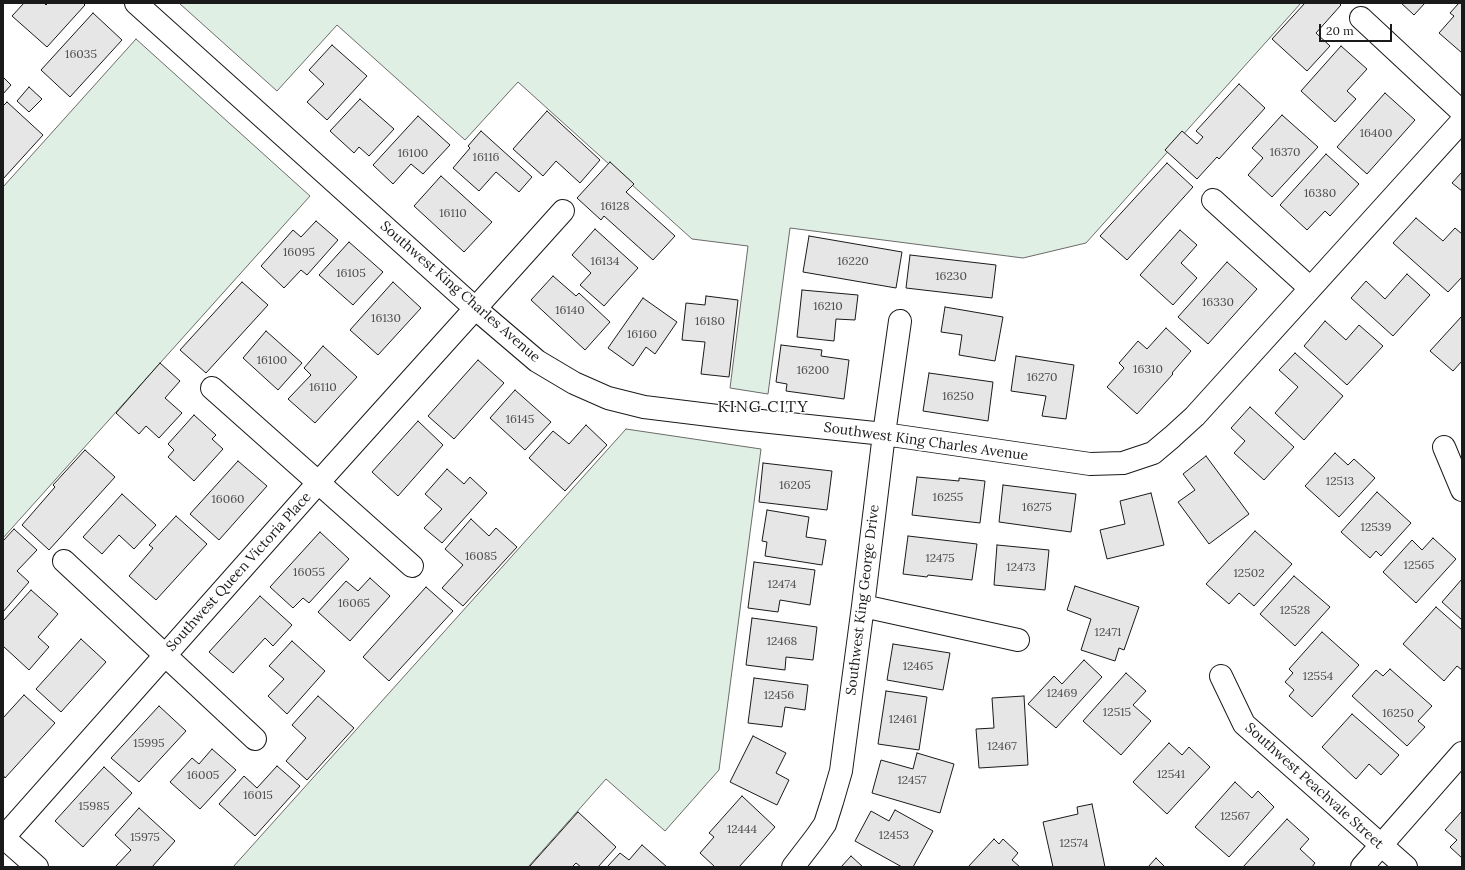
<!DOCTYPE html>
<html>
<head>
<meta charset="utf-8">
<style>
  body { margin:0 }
  #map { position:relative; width:1465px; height:870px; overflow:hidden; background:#fff; font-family:Lora,serif }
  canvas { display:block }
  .frame { position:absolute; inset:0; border:4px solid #1a1a1a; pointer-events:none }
  .scale { position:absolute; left:1319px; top:24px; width:73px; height:18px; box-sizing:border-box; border:2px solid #1a1a1a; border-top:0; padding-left:5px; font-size:12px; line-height:14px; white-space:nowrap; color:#1a1a1a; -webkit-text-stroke:3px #fff; paint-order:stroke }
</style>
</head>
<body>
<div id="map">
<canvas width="1465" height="870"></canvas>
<div class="frame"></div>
<div class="scale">20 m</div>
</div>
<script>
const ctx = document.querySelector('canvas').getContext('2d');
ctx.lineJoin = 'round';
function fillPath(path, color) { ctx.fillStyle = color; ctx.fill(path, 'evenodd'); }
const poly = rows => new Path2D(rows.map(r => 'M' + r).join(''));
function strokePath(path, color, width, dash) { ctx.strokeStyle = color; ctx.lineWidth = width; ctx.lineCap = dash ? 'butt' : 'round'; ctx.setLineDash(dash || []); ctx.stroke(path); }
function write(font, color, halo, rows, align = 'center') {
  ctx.font = font + ' Lora,serif'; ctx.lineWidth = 3; ctx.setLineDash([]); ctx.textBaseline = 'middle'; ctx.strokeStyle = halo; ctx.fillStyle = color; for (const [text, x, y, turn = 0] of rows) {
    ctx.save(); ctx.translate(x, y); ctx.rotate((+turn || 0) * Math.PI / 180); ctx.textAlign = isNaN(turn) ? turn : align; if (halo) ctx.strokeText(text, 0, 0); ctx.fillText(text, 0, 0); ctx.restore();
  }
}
const green = poly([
  [179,3,1301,3,1086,243,1023,258,790,228,768,394,730,388,748,246,692,239,518,82,465,140,337,25,277,91,179,3],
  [136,39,310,196,3,538,3,187,136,39],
  [626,429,761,449,719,770,665,831,606,779,528,867,233,867,626,429]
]);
const building = poly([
  [24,3,44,3,46,5,48,3,83,3,85,5,47,47,12,16,24,3],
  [1305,3,1339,3,1341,5,1316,33,1330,46,1307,71,1272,39,1305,3],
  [1401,3,1425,3,1414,15,1401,3],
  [1459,3,1462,3,1462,53,1439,33,1454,16,1450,13,1459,3],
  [93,13,122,40,70,97,41,70,93,13],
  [332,45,367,76,327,120,307,102,324,84,309,70,332,45],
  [1341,46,1367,69,1347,91,1356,99,1335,122,1301,91,1341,46],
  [3,77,11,85,3,94,3,77],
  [1239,84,1265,108,1219,159,1217,157,1197,179,1165,150,1182,131,1197,144,1203,137,1196,131,1239,84],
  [29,87,42,99,29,112,17,101,29,87],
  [1385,93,1415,120,1367,174,1337,147,1385,93],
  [360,99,394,129,369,156,359,147,354,153,330,131,360,99],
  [7,102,43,135,3,179,3,106,7,102],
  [547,111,600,160,580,183,556,161,543,176,513,149,547,111],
  [1282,115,1318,147,1272,197,1248,175,1263,158,1252,148,1282,115],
  [418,116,450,145,423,174,411,164,393,184,373,165,418,116],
  [481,131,532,177,519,192,496,172,479,191,453,168,470,148,468,146,481,131],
  [1326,154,1359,184,1330,216,1325,211,1307,230,1280,205,1326,154],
  [610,162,634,184,626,192,675,236,653,260,604,216,601,220,577,198,610,162],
  [1167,163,1193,187,1127,260,1100,236,1167,163],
  [1462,172,1462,191,1452,183,1462,172],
  [441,176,492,222,464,252,414,206,441,176],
  [1416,218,1443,241,1455,228,1462,234,1462,277,1448,292,1393,243,1416,218],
  [316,221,338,240,307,275,301,270,284,288,261,266,293,230,301,237,316,221],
  [595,229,638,268,604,306,580,285,591,273,572,255,595,229],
  [1180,230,1197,245,1181,263,1197,278,1173,305,1140,275,1180,230],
  [809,236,902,252,896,288,803,272,809,236],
  [349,242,383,272,353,305,319,275,349,242],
  [910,255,996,265,992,298,906,288,910,255],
  [1227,262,1257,289,1208,344,1178,317,1227,262],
  [1407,274,1430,295,1393,336,1351,298,1366,281,1385,299,1407,274],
  [553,276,576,296,579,293,610,322,585,350,531,300,553,276],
  [242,282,268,305,206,373,180,350,242,282],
  [393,282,421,308,378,355,350,330,393,282],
  [802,290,858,295,855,320,836,319,834,341,797,337,802,290],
  [706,296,738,300,729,377,701,374,705,342,682,340,686,303,705,305,706,296],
  [643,298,677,322,655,354,646,347,633,366,608,348,643,298],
  [945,307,1003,317,995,361,959,355,962,335,941,332,945,307],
  [1462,316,1462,361,1453,371,1430,351,1462,316],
  [1325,321,1346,340,1359,325,1383,346,1347,385,1304,346,1325,321],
  [1166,328,1191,351,1172,373,1173,374,1137,414,1107,387,1124,368,1119,363,1138,341,1147,349,1166,328],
  [266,331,302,363,278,390,243,358,266,331],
  [781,345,822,350,821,356,849,360,844,399,786,391,787,384,776,382,781,345],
  [323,346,357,377,315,423,288,399,311,375,304,368,323,346],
  [1295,353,1343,396,1304,440,1275,413,1298,387,1279,370,1295,353],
  [1016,356,1074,365,1066,419,1042,416,1046,396,1011,391,1016,356],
  [478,360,504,383,454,439,428,416,478,360],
  [160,363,180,381,165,398,182,413,159,438,146,426,139,434,116,413,160,363],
  [929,373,993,382,988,421,923,411,929,373],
  [515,390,551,422,525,450,490,418,515,390],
  [1250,407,1294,447,1264,480,1234,453,1245,441,1231,428,1250,407],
  [194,415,216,435,212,439,223,449,194,481,168,457,174,450,168,444,194,415],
  [418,421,443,445,398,496,372,472,418,421],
  [586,425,607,445,565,491,529,458,553,431,569,444,586,425],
  [85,450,115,477,49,550,22,525,55,487,53,485,85,450],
  [1335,453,1348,465,1354,459,1375,478,1339,517,1305,486,1335,453],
  [1206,456,1249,514,1209,544,1178,502,1195,490,1183,474,1206,456],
  [238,461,267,486,219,540,190,514,238,461],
  [763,463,832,471,827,510,759,502,763,463],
  [447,469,464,484,470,477,487,493,442,543,424,528,442,509,425,494,447,469],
  [917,477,959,481,959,478,985,481,980,523,912,515,917,477],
  [1003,485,1076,494,1071,532,999,522,1003,485],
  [1377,492,1411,523,1381,556,1376,551,1370,558,1341,532,1377,492],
  [1151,493,1164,545,1107,559,1100,530,1125,524,1120,501,1151,493],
  [122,494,156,525,134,549,119,535,102,554,83,537,122,494],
  [767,510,809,517,806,537,826,540,822,565,765,556,767,542,762,541,767,510],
  [176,516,207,544,156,600,129,576,153,548,149,545,176,516],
  [471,519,489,536,496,528,517,547,463,606,442,588,463,565,445,549,471,519],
  [14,529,37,550,17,571,29,582,3,612,3,541,14,529],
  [1255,531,1292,564,1254,606,1239,593,1229,604,1206,584,1255,531],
  [320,532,349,559,309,603,303,598,293,608,270,587,320,532],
  [908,536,977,544,972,580,928,575,927,577,903,574,908,536],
  [1433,538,1456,559,1416,603,1383,572,1412,540,1422,550,1433,538],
  [997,545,1049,550,1045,590,994,585,997,545],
  [754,562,815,570,810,605,780,600,778,612,748,608,754,562],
  [1294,576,1330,607,1295,646,1260,614,1294,576],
  [370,578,390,596,350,641,318,612,346,581,358,591,370,578],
  [1462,579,1462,620,1442,602,1462,579],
  [1075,586,1139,607,1124,650,1119,648,1115,661,1081,650,1091,619,1067,610,1075,586],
  [426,587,453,611,389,681,363,657,426,587],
  [31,590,58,614,38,637,49,647,29,670,3,646,3,621,31,590],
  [260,596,292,625,273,646,265,638,233,673,209,652,260,596],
  [1436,607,1462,630,1462,670,1457,666,1444,681,1403,644,1436,607],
  [752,618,817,627,813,660,786,657,785,670,746,665,752,618],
  [1322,632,1359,665,1312,717,1289,696,1294,690,1285,682,1293,673,1289,669,1322,632],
  [81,639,106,662,61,712,36,689,81,639],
  [292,641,325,671,287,714,268,696,284,679,269,666,292,641],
  [893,644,950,653,943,690,887,680,893,644],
  [1084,660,1102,677,1056,728,1028,704,1054,676,1062,684,1084,660],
  [1390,669,1432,706,1418,721,1425,727,1407,746,1352,696,1376,670,1383,676,1390,669],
  [1126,673,1146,691,1133,705,1151,721,1121,755,1083,721,1126,673],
  [754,678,808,685,805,710,785,707,782,727,748,723,754,678],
  [886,691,927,697,919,750,878,744,886,691],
  [24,695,55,723,5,778,3,775,3,718,24,695],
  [318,696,354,728,307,780,286,761,306,738,292,725,318,696],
  [1024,696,1028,765,979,768,976,729,994,728,992,698,1024,696],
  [159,706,186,731,139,782,111,758,159,706],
  [1352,714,1399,755,1381,775,1369,764,1356,779,1322,747,1352,714],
  [753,736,786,753,776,773,789,780,777,805,730,782,753,736],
  [1169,743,1182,755,1189,747,1210,767,1167,814,1133,782,1169,743],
  [212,749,236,770,200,809,170,782,192,758,199,764,212,749],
  [917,753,954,764,940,813,872,793,881,760,913,769,917,753],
  [277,766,300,786,255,836,219,804,244,776,257,788,277,766],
  [104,767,132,793,83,847,55,821,104,767],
  [1235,782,1252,798,1258,791,1274,807,1229,857,1195,827,1235,782],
  [742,796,775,827,739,867,715,867,700,853,714,837,709,833,742,796],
  [1092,804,1105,867,1053,867,1043,822,1078,814,1077,807,1092,804],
  [139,808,175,841,152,867,115,867,131,850,115,835,139,808],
  [895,810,933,831,913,867,902,867,855,841,871,811,889,821,895,810],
  [1462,811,1462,858,1450,847,1457,840,1445,830,1462,811],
  [578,812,616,847,598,867,581,867,576,863,572,867,531,867,530,866,578,812],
  [1287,819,1309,839,1300,849,1315,863,1312,867,1243,867,1287,819],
  [994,839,999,844,1003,839,1018,853,1012,860,1020,867,968,867,994,839],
  [642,845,667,867,607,867,620,853,629,860,642,845],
  [851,856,863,867,841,867,851,856],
  [1156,858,1165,867,1148,867,1156,858]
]);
const minor = poly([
  [136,3,476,309,537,361,574,383,608,398,644,407,742,419,884,434,1090,464,1123,463,1153,453,1172,437,1195,416,1462,121],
  [1361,18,1462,112],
  [1213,200,1310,288],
  [212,388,412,566],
  [1444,447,1462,490],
  [64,561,255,739],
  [863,606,1018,640],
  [1221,676,1244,724,1406,867],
  [3,837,37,867],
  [3,838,318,483,563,211],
  [793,867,816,837,825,824,832,802,841,771,863,606,884,434,900,321],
  [1362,867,1462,753]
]);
const numberNames = [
  ["16035",81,55],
  ["16400",1376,134],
  ["16370",1285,153],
  ["16100",413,154],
  ["16116",486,158],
  ["16380",1320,194],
  ["16128",615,207],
  ["16110",453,214],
  ["16095",299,253],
  ["16134",605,262],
  ["16220",853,262],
  ["16105",351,274],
  ["16230",951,277],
  ["16330",1218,303],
  ["16210",828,307],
  ["16140",570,311],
  ["16130",386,319],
  ["16180",710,322],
  ["16160",642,335],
  ["16100",272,361],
  ["16310",1148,370],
  ["16200",813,371],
  ["16270",1042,378],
  ["16110",323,388],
  ["16250",958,397],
  ["16145",520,420],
  ["12513",1340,482],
  ["16205",795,486],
  ["16255",948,498],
  ["16060",228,500],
  ["16275",1037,508],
  ["12539",1376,528],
  ["16085",481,557],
  ["12475",940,559],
  ["12565",1419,566],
  ["12473",1021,568],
  ["16055",309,573],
  ["12502",1249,574],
  ["12474",782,585],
  ["16065",354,604],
  ["12528",1295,611],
  ["12471",1108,633],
  ["12468",782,642],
  ["12465",918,667],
  ["12554",1318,677],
  ["12469",1062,694],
  ["12456",779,696],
  ["12515",1117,713],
  ["16250",1398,714],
  ["12461",903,720],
  ["15995",149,744],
  ["12467",1002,747],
  ["12541",1171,775],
  ["16005",203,776],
  ["12457",912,781],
  ["16015",258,796],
  ["15985",94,807],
  ["12567",1235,817],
  ["12444",742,830],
  ["12453",894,836],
  ["15975",145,838],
  ["12574",1074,844]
];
const streetNames = [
  ["Southwest King Charles Avenue",460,292,41],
  ["Southwest King Charles Avenue",926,442,8],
  ["Southwest Queen Victoria Place",239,572,-48],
  ["Southwest King George Drive",863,600,-83],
  ["Southwest Peachvale Street",1314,786,42]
];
const quarterNames = [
  ["KING CITY",763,407]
];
fillPath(green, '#e0efe3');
strokePath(green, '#6a6a6a', 1);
fillPath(building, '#e6e6e6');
strokePath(building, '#1a1a1a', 1);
strokePath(minor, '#1a1a1a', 24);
strokePath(minor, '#fff', 22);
write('12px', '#4d4d4d', null, numberNames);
write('14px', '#1a1a1a', '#fff', streetNames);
ctx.letterSpacing = '1px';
write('16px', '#1a1a1a', '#fff', quarterNames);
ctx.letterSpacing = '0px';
</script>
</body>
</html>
